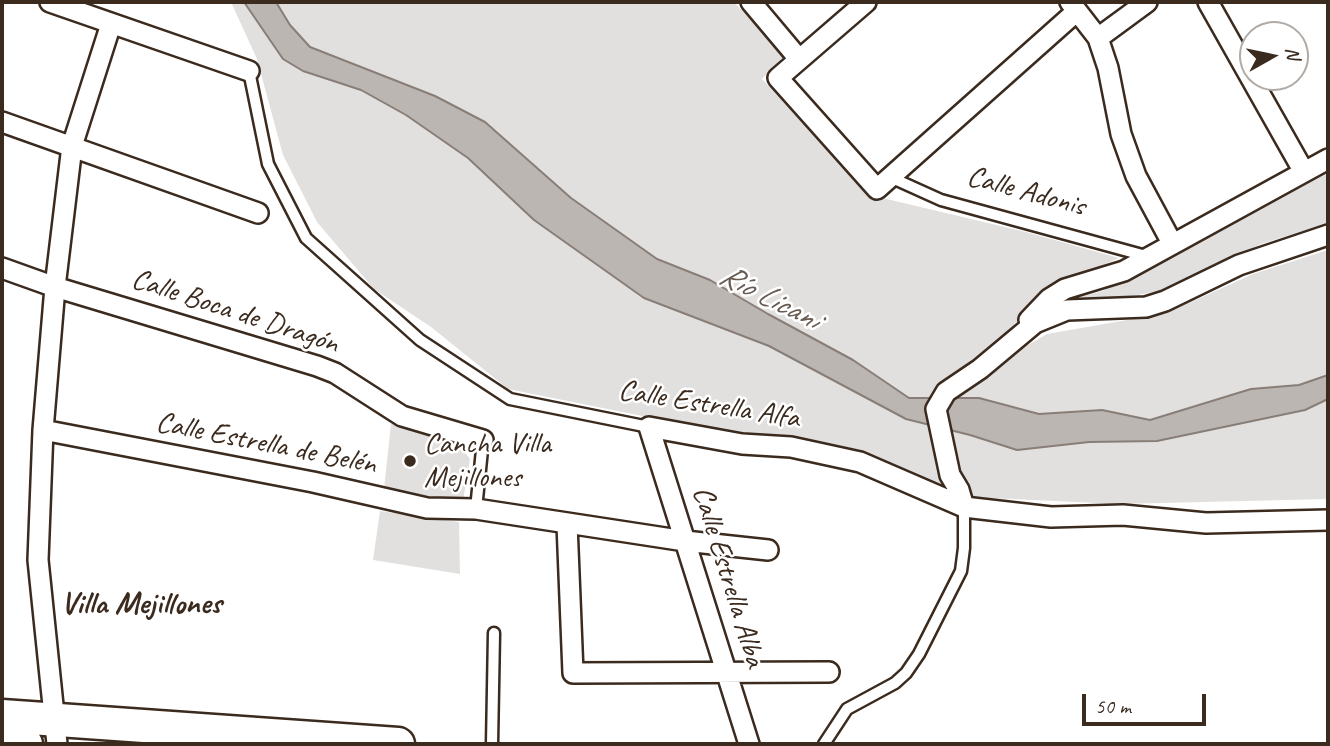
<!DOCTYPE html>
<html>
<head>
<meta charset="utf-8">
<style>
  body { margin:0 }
  #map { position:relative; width:1330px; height:746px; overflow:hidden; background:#fff; font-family:Caveat,sans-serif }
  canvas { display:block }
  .frame { position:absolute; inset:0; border:4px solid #3b2a1e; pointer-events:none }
  .north { position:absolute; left:1239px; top:21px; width:70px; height:70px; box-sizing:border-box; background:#fff; border:2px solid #b1aaa5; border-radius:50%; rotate:81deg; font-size:19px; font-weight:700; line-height:28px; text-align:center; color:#3b2a1e }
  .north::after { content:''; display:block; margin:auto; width:24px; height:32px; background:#3b2a1e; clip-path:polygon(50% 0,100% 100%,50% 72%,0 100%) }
  .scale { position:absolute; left:1082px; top:694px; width:124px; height:32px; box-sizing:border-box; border:4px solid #3b2a1e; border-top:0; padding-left:9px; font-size:21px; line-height:24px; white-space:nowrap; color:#3b2a1e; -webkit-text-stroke:5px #fff; paint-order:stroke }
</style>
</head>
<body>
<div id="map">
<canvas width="1330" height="746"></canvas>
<div class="frame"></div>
<div class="north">N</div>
<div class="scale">50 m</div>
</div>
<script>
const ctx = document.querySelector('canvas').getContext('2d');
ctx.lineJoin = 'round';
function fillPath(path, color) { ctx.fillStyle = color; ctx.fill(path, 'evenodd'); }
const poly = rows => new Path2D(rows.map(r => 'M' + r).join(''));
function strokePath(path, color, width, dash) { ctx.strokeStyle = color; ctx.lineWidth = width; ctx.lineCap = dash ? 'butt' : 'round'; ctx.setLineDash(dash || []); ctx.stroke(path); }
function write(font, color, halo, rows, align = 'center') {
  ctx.font = font + ' Caveat,sans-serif'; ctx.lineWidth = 5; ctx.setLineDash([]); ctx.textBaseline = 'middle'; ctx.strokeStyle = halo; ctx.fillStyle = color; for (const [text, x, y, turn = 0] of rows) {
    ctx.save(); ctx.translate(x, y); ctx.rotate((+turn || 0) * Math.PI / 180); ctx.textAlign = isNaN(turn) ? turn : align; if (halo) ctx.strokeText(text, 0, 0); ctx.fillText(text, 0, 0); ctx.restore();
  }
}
const green = poly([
  [231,2,244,2,283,59,303,71,361,90,406,115,468,158,534,220,644,298,769,346,906,419,930,425,943,490,853,449,682,424,508,389,431,327,374,289,317,222,283,155,257,59],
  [276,2,734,2,784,56,762,79,874,196,1026,232,1119,258,1048,289,996,343,1009,356,1047,334,1167,313,1253,274,1328,250,1328,375,1299,385,1251,389,1150,420,1102,410,1039,414,979,398,909,398,853,360,765,312,710,280,657,259,572,198,485,122,435,96,310,47,290,25],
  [1328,172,1328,223,1261,244,1167,290,1131,296,1064,301,1103,291],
  [1328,399,1328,499,1119,504,969,497,960,476,949,430,970,435,1089,442,1157,441,1305,410],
  [391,424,441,433,454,438,470,459,463,501,384,489],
  [380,511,459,522,460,574,373,560]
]);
const water = poly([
  [244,2,276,2,290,25,310,47,435,96,485,122,571,198,657,259,710,280,768,314,853,360,909,398,979,398,1039,414,1102,410,1150,420,1251,389,1299,385,1328,375,1328,399,1305,410,1157,441,1089,442,1017,450,970,435,906,419,769,346,644,298,534,220,468,158,406,115,361,90,303,71,283,59,244,2]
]);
const lane = poly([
  [249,71,268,164,306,238,420,340,510,399,649,427],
  [890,177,941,200,1146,256],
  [476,509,483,440],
  [492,744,494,633],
  [824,744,847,709,895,683,906,673,919,654,961,571,964,548,964,507]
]);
const street = poly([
  [50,2,249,71],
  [751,2,799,59],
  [866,2,778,78,877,189,1077,11],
  [1070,2,1098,38,1108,68,1121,134,1136,176,1172,243],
  [1208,2,1304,172],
  [1098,38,1147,2],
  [2,122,258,213],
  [2,268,55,287,317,366,335,373,402,416,483,440],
  [1029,320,1049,299,1065,289,1124,271,1328,159],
  [43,430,313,482,427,508,476,509,685,541,768,550],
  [964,507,959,490,950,475,936,409,946,392,980,369,1035,323,1067,310,1146,307,1165,301,1239,265,1328,235],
  [567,524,573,673,829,672],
  [57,744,38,560,43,430,55,287,72,146,111,24],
  [749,744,649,427,742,444,791,447,860,462,964,507,1051,517,1123,515,1206,523,1328,520]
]);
const primary = poly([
  [2,716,398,744],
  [2,743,26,744]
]);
const markers = [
  [410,461,7,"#3b2a1e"]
];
const streetNames = [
  ["Calle Adonis",1026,192,15],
  ["Calle Boca de Dragón",235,312,18],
  ["Calle Estrella Alfa",709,405,9],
  ["Calle Estrella de Belén",266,444,11],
  ["Calle Estrella Alba",728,577,73]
];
const poiNames = [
  ["Cancha Villa",424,444],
  ["Mejillones",424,478]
];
const waterNames = [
  ["Río Licani",769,298,27]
];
const neighbourhoodNames = [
  ["Villa Mejillones",141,605]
];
fillPath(green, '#e2e0de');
fillPath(water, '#bcb6b3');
strokePath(water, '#887e77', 2);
strokePath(lane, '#3b2a1e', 15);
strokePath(street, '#3b2a1e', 24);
strokePath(primary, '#3b2a1e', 37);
strokePath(lane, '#fff', 10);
strokePath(street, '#fff', 19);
strokePath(primary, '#fff', 32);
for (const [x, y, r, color] of markers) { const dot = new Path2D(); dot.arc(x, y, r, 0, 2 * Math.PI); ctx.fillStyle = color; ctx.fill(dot); strokePath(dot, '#fff', 2.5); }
write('30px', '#3b2a1e', '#fff', streetNames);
write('30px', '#3b2a1e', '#fff', poiNames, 'left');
write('italic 32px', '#685b52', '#fff', waterNames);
write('bold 32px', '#3b2a1e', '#fff', neighbourhoodNames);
</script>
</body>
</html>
